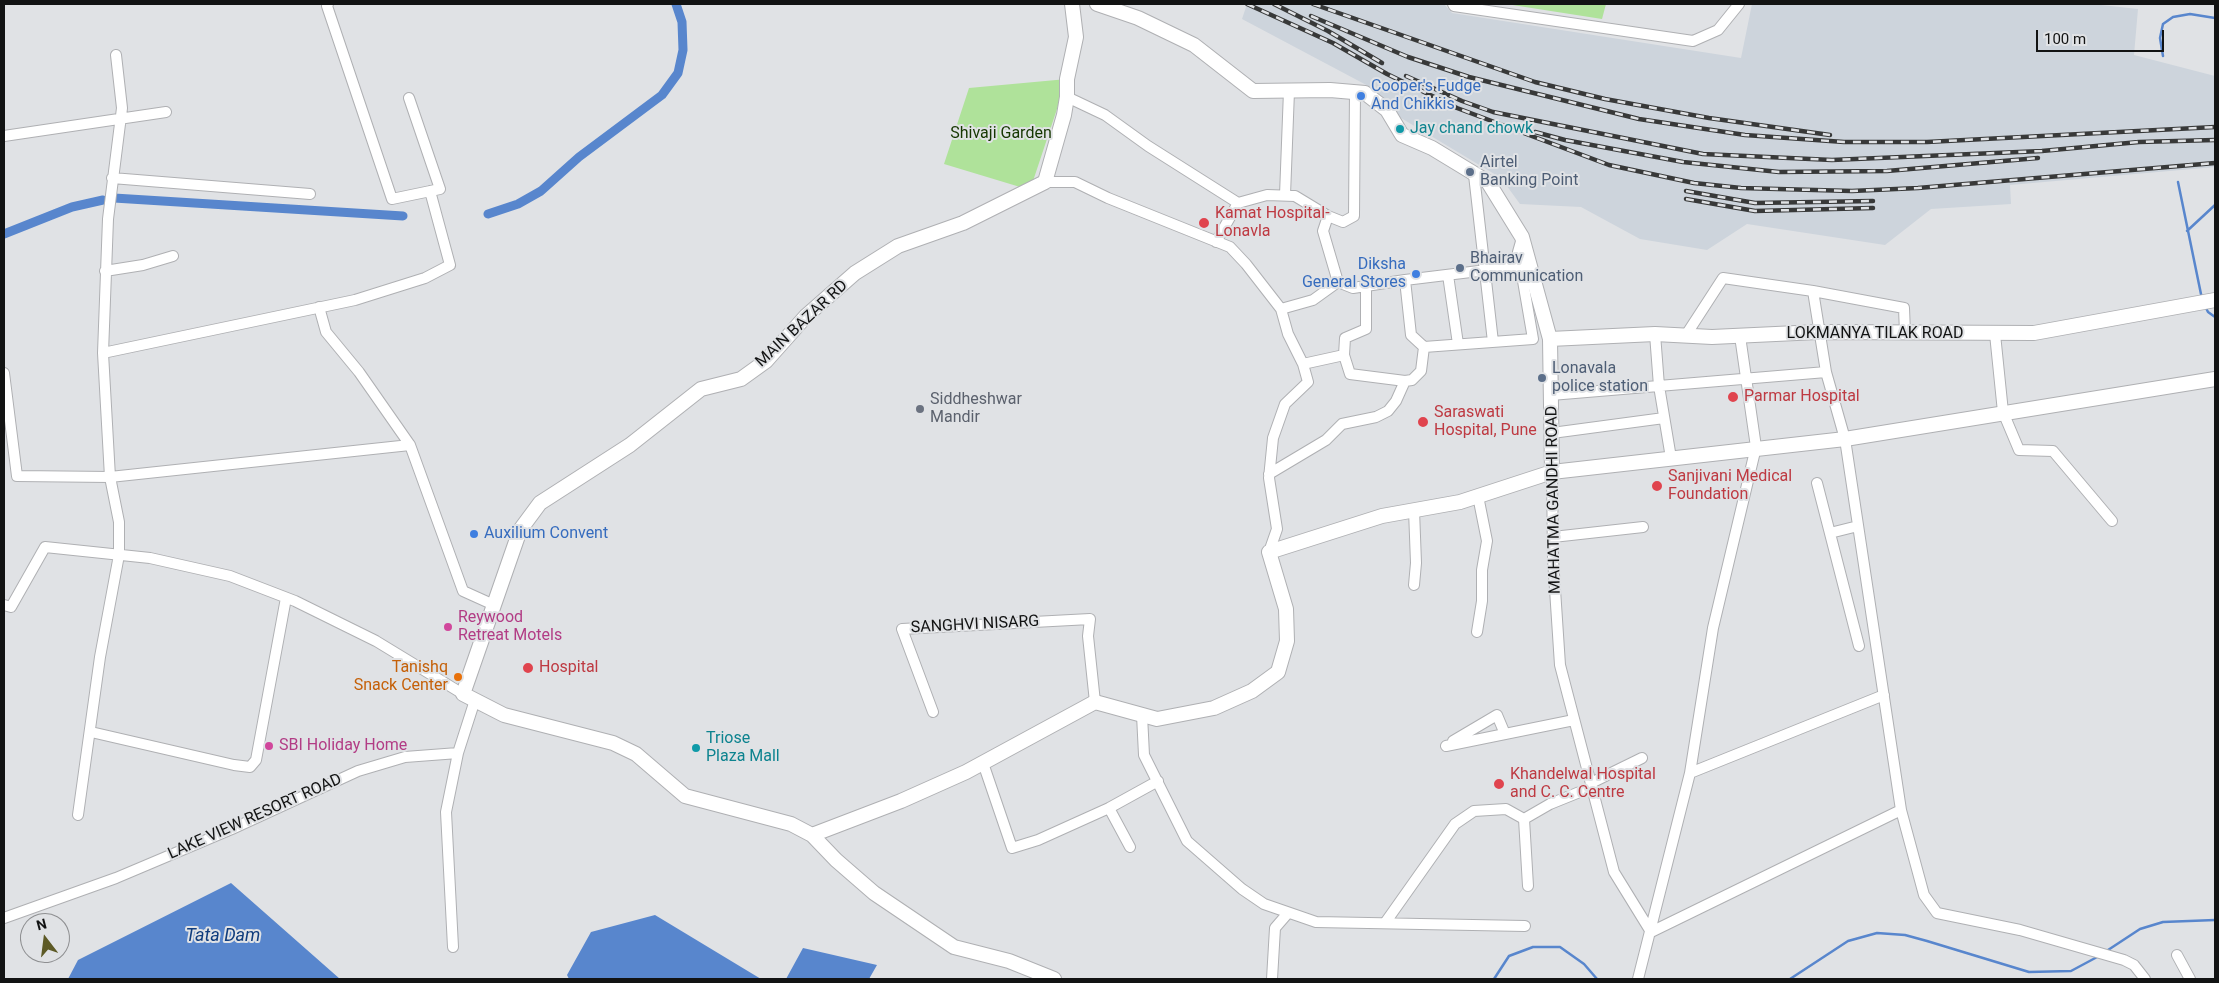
<!DOCTYPE html>
<html>
<head>
<meta charset="utf-8">
<style>
  body { margin:0 }
  #map { position:relative; width:2219px; height:983px; overflow:hidden; background:#e0e2e5; font-family:Roboto,sans-serif }
  canvas { display:block }
  .frame { position:absolute; inset:0; border:5px solid #121313; pointer-events:none }
  .north { position:absolute; left:20px; top:913px; width:50px; height:50px; box-sizing:border-box; background:#e0e2e5; border:1px solid #8e8f91; border-radius:50%; rotate:345deg; font-size:14px; font-weight:700; line-height:20px; text-align:center; color:#121313 }
  .north::after { content:''; display:block; margin:auto; width:18px; height:22px; background:#5d5a26; clip-path:polygon(50% 0,100% 100%,50% 72%,0 100%) }
  .scale { position:absolute; left:2036px; top:30px; width:128px; height:22px; box-sizing:border-box; border:2px solid #121313; border-top:0; padding-left:6px; font-size:15px; line-height:18px; white-space:nowrap; color:#121313; -webkit-text-stroke:4px #e0e2e5; paint-order:stroke }
</style>
</head>
<body>
<div id="map">
<canvas width="2219" height="983"></canvas>
<div class="frame"></div>
<div class="north">N</div>
<div class="scale">100 m</div>
</div>
<script>
const ctx = document.querySelector('canvas').getContext('2d');
ctx.lineJoin = 'round';
function fillPath(path, color) { ctx.fillStyle = color; ctx.fill(path, 'evenodd'); }
const poly = rows => new Path2D(rows.map(r => 'M' + r).join(''));
function strokePath(path, color, width, dash) { ctx.strokeStyle = color; ctx.lineWidth = width; ctx.lineCap = dash ? 'butt' : 'round'; ctx.setLineDash(dash || []); ctx.stroke(path); }
function write(font, color, halo, rows, align = 'center') {
  ctx.font = font + ' Roboto,sans-serif'; ctx.lineWidth = 4; ctx.setLineDash([]); ctx.textBaseline = 'middle'; ctx.strokeStyle = halo; ctx.fillStyle = color; for (const [text, x, y, turn = 0] of rows) {
    ctx.save(); ctx.translate(x, y); ctx.rotate((+turn || 0) * Math.PI / 180); ctx.textAlign = isNaN(turn) ? turn : align; if (halo) ctx.strokeText(text, 0, 0); ctx.fillText(text, 0, 0); ctx.restore();
  }
}
const built = poly([
  [1247,4,1444,4,1452,13,1741,58,1752,4,2092,4,2138,9,2134,55,2215,76,2215,167,2010,185,2011,204,1931,209,1885,245,1747,224,1707,250,1640,239,1581,207,1520,204,1501,178,1401,118,1372,88,1242,19]
]);
const green = poly([
  [1506,4,1606,4,1602,19],
  [1067,79,1030,190,944,164,969,88]
]);
const water = poly([
  [231,883,340,979,68,979,78,960],
  [655,915,761,979,569,979,567,975,591,932],
  [803,948,877,965,869,979,786,979]
]);
const stream = poly([
  [2163,56,2160,38,2163,24,2173,17,2190,14,2215,18],
  [2178,182,2202,299],
  [2187,231,2215,205],
  [2205,306,2208,312,2215,317],
  [2105,952,2140,929,2163,922,2215,920],
  [1494,979,1509,956,1533,947,1560,947,1584,964,1597,979],
  [1790,979,1848,941,1877,933,1905,935,1927,941,2029,972,2071,971,2099,956]
]);
const canal = poly([
  [114,198,403,216],
  [488,214,518,204,541,191,579,157,662,95,678,73,683,50,682,22,676,4],
  [4,234,72,207,103,200]
]);
const street = poly([
  [328,4,327,6,392,199,440,189,409,98],
  [1453,4,1454,6,1693,41,1718,30,1739,4],
  [1067,97,1105,115,1148,146,1238,203],
  [4,136,166,112],
  [1474,175,1493,342],
  [112,178,310,194],
  [1045,182,1075,182,1108,198,1230,247,1246,264,1281,309,1288,334,1303,364,1308,382,1285,404,1273,438,1269,478,1277,529,1269,552],
  [1285,195,1289,91],
  [1328,216,1343,222,1354,216,1355,92],
  [1216,242,1238,203,1267,195,1295,196,1328,216,1323,231,1338,282,1313,300,1281,309],
  [105,271,143,265,173,256],
  [1448,275,1458,344],
  [1338,282,1353,288,1405,280],
  [319,307,326,332,359,372,410,445],
  [1655,334,1659,386,1671,458],
  [1995,334,2003,412,2019,450,2053,451,2112,521],
  [1686,335,1723,278,1813,291,1904,308,1905,333],
  [1424,347,1411,335,1405,280,1520,266],
  [103,353,355,300,425,278,450,265,430,191],
  [1344,355,1345,338,1366,329,1366,286],
  [1303,364,1344,355,1350,374,1405,381],
  [4,373,17,476,110,477,410,445,463,591,494,605],
  [1551,395,1826,372],
  [1552,433,1664,418],
  [1552,472,1553,559,1560,665,1614,872,1651,932,1901,810,1845,439,1826,372,1813,291],
  [1269,474,1326,440,1342,424,1376,417,1388,411,1396,401,1405,381,1412,380,1421,371,1424,347,1533,339,1518,252,1522,238],
  [1817,483,1859,646],
  [1830,533,1858,526],
  [1553,537,1643,527],
  [1414,585,1416,563,1414,510],
  [4,605,11,607,45,547,150,558,230,576,295,601,376,641,463,694],
  [1477,632,1482,601,1482,570,1487,541,1478,496],
  [933,712,902,629,1090,619,1088,636,1095,702],
  [1142,715,1144,755,1187,841,1242,889,1264,904,1316,922,1525,926],
  [91,732,234,765,250,767,256,760,286,598],
  [1453,741,1497,715,1505,734],
  [1446,746,1574,720],
  [983,763,1012,848,1038,840,1109,808,1158,781],
  [1690,773,1884,695],
  [1591,783,1642,758],
  [1109,808,1130,847],
  [1901,810,1924,895,1937,913,2020,930,2124,960,2134,965,2145,979],
  [78,815,100,657,119,555,119,522,110,477,103,353,108,219,122,108,116,55],
  [1524,819,1528,886],
  [4,918,116,878,232,829,358,771,405,757,458,753,475,700],
  [1385,923,1455,824,1474,811,1506,809,1524,819,1550,804,1592,787],
  [453,947,446,812,458,753],
  [2177,955,2190,979],
  [1272,979,1275,928,1288,913],
  [1638,979,1690,773,1713,628,1756,447,1740,336]
]);
const secondary = poly([
  [1097,4,1138,18,1194,45,1253,91,1330,90,1365,93,1387,110,1402,135,1432,148,1488,182,1522,237,1550,339,1552,472],
  [1550,339,1655,334,1712,337,1818,332,2034,333,2215,300],
  [812,835,901,801,966,772,1095,702,1157,719,1214,708,1252,691,1278,672,1287,641,1286,609,1269,552,1382,516,1460,502,1552,472,1845,439,2215,379],
  [1054,979,1009,961,954,947,874,893,836,860,812,835,791,824,685,796,636,754,613,743,504,715,463,694,520,530,540,503,630,445,701,389,741,379,766,361,806,316,855,273,898,246,963,223,1045,182,1064,115,1067,97,1067,79,1076,37,1072,4]
]);
const rail = poly([
  [1247,4,1333,43,1387,74,1457,108,1609,165,1694,183,1741,188,1852,191,1918,188,2215,163],
  [1274,4,1328,31,1382,63],
  [1313,4,1535,82,1605,99,1709,118,1830,135],
  [1311,16,1408,57,1469,77,1639,119,1745,135,1844,142,1927,142,2215,127],
  [1406,76,1462,101,1493,112,1703,154,1832,160,2042,151,2139,142,2215,140],
  [1535,132,1565,140,1683,162,1779,172,1887,171,2038,158],
  [1686,191,1755,203,1873,201],
  [1686,199,1755,211,1873,208]
]);
const markers = [
  [1361,96,5,"#3f7fe0"],
  [1400,129,5,"#0f9aa8"],
  [1470,172,5,"#5c6f8a"],
  [1204,223,6,"#e0444e"],
  [1460,268,5,"#5c6f8a"],
  [1416,274,5,"#3f7fe0"],
  [1542,378,5,"#5c6f8a"],
  [1733,397,6,"#e0444e"],
  [920,409,5,"#6b7280"],
  [1423,422,6,"#e0444e"],
  [1657,486,6,"#e0444e"],
  [474,534,5,"#3f7fe0"],
  [448,627,5,"#d1479c"],
  [528,668,6,"#e0444e"],
  [458,677,5,"#e8710a"],
  [269,746,5,"#d1479c"],
  [696,748,5,"#0f9aa8"],
  [1499,784,6,"#e0444e"]
];
const shopNames = [
  ["Cooper's Fudge",1371,87],
  ["And Chikkis",1371,105],
  ["Diksha",1406,265,"right"],
  ["General Stores",1406,283,"right"],
  ["Auxilium Convent",484,534]
];
const cultureNames = [
  ["Jay chand chowk",1410,129],
  ["Triose",706,739],
  ["Plaza Mall",706,757]
];
const parkNames = [
  ["Shivaji Garden",1001,134]
];
const serviceNames = [
  ["Airtel",1480,163],
  ["Banking Point",1480,181],
  ["Bhairav",1470,259],
  ["Communication",1470,277],
  ["Lonavala",1552,369],
  ["police station",1552,387]
];
const healthNames = [
  ["Kamat Hospital-",1215,214],
  ["Lonavla",1215,232],
  ["Parmar Hospital",1744,397],
  ["Saraswati",1434,413],
  ["Hospital, Pune",1434,431],
  ["Sanjivani Medical",1668,477],
  ["Foundation",1668,495],
  ["Hospital",539,668],
  ["Khandelwal Hospital",1510,775],
  ["and C. C. Centre",1510,793]
];
const streetNames = [
  ["MAIN BAZAR RD",802,324,-43],
  ["LOKMANYA TILAK ROAD",1875,334],
  ["MAHATMA GANDHI ROAD",1554,500,-91],
  ["SANGHVI NISARG",975,625,-3],
  ["LAKE VIEW RESORT ROAD",255,817,-24]
];
const worshipNames = [
  ["Siddheshwar",930,400],
  ["Mandir",930,418]
];
const hotelNames = [
  ["Reywood",458,618],
  ["Retreat Motels",458,636],
  ["SBI Holiday Home",279,746]
];
const foodNames = [
  ["Tanishq",448,668],
  ["Snack Center",448,686]
];
const waterNames = [
  ["Tata Dam",223,936]
];
fillPath(built, '#cdd4dc');
fillPath(green, '#afe29a');
fillPath(water, '#5886cd');
strokePath(stream, '#5886cd', 2.5);
strokePath(canal, '#5886cd', 9);
strokePath(street, '#afb0b3', 12);
strokePath(secondary, '#afb0b3', 16);
strokePath(street, '#fff', 10);
strokePath(secondary, '#fff', 14);
strokePath(rail, '#383939', 4.5);
strokePath(rail, '#e0e2e5', 2.5, [8]);
for (const [x, y, r, color] of markers) { const dot = new Path2D(); dot.arc(x, y, r, 0, 2 * Math.PI); ctx.fillStyle = color; ctx.fill(dot); strokePath(dot, '#e0e2e5', 2); }
write('16px', '#366cbe', '#e0e2e5', shopNames, 'left');
write('16px', '#0d838f', '#e0e2e5', cultureNames, 'left');
write('16px', '#153700', '#e0e2e5', parkNames);
write('16px', '#4e5e75', '#e0e2e5', serviceNames, 'left');
write('16px', '#be3a42', '#e0e2e5', healthNames, 'left');
write('16px', '#121313', '#e0e2e5', streetNames);
write('16px', '#5b616d', '#e0e2e5', worshipNames, 'left');
write('16px', '#b23c85', '#e0e2e5', hotelNames, 'left');
write('16px', '#c56008', '#e0e2e5', foodNames, 'right');
write('italic 18px', '#0f3c7d', '#e0e2e5', waterNames);
</script>
</body>
</html>
